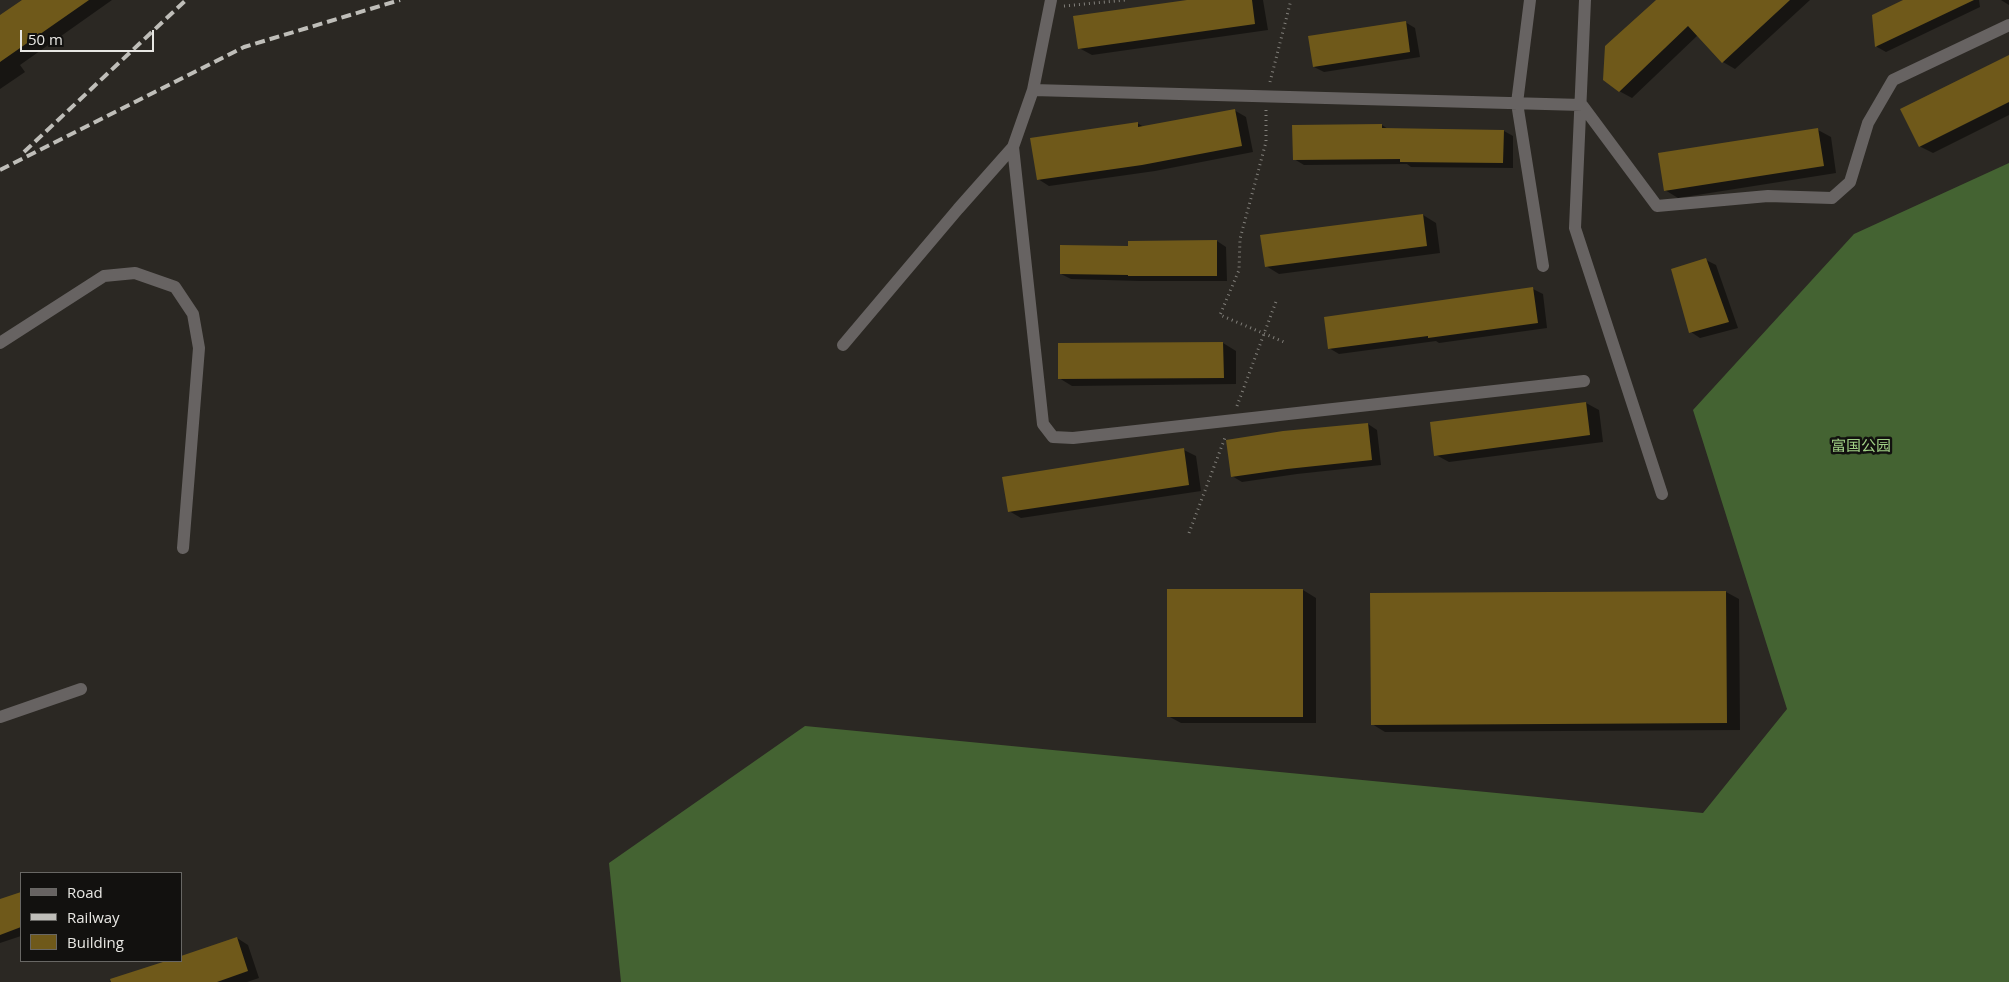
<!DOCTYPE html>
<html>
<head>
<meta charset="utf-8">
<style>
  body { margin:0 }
  #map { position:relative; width:2009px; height:982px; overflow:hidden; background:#2b2823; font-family:"Open Sans",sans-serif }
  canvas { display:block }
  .legend { position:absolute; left:20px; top:872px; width:162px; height:90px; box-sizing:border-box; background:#12110f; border:1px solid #686764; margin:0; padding:6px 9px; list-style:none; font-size:15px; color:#e8e7e3 }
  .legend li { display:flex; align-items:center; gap:10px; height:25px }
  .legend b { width:25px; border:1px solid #686764 }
  .scale { position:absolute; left:20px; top:30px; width:134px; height:22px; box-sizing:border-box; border:2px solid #e8e7e3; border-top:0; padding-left:6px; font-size:15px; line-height:18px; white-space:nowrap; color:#e8e7e3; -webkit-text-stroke:4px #12110f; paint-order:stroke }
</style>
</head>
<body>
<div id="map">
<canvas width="2009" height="982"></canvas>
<ul class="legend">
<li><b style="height:6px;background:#676362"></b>Road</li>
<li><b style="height:6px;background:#bfbeb9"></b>Railway</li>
<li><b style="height:14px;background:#6f591a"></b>Building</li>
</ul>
<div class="scale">50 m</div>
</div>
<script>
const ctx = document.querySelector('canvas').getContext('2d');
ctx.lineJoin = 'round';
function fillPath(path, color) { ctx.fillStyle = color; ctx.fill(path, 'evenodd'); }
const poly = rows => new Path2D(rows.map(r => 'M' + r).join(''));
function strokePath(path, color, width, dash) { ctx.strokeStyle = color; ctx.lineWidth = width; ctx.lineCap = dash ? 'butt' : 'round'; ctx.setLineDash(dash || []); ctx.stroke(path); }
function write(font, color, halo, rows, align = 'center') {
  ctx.font = font + ' "Open Sans","Noto Sans SC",sans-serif'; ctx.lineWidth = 5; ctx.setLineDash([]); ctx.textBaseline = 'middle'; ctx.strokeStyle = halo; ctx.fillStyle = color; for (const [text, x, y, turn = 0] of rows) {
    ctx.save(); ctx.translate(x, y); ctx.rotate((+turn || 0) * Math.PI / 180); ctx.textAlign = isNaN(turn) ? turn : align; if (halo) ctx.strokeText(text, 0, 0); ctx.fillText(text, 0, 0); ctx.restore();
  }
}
const forest = poly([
  [2009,163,2009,982,621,982,609,863,805,726,1703,813,1787,709,1693,410,1854,234]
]);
const shadow = poly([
  [24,0,112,0,20,65,25,72,0,89,0,28],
  [1196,0,1263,0,1268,30,1092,55,1079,48],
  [1658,0,1810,0,1735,69,1723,62,1698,35,1632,98,1619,91],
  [1906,0,1979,0,1980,7,1886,52,1877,47,1873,16],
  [2001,0,2009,0,2009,5],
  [1405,22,1415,28,1420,57,1324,72,1314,67],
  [2009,56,2009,115,1933,153,1919,146],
  [1234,110,1246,117,1253,152,1155,171,1049,186,1038,179,1137,123,1144,127],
  [1382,125,1388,129,1504,131,1513,136,1513,168,1411,167,1407,164,1304,165,1294,159],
  [1818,130,1831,137,1836,173,1678,198,1665,190],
  [1423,215,1436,223,1440,253,1279,274,1266,266],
  [1217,241,1226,247,1227,281,1139,281,1071,279,1061,274,1129,247],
  [1706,260,1716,265,1738,328,1700,338,1691,332],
  [1533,289,1543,294,1547,328,1439,343,1436,341,1339,354,1329,348],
  [1223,343,1236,351,1236,384,1072,386,1059,378,1059,345],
  [1586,403,1599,410,1603,442,1449,462,1436,455],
  [1368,424,1377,430,1381,465,1297,474,1242,482,1232,476],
  [1184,450,1196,456,1201,491,1021,518,1009,511],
  [1303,590,1316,598,1316,723,1181,723,1168,716],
  [1726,592,1739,599,1740,730,1385,732,1372,724],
  [19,894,21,895,21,936,0,943,0,901],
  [237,938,248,945,259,978,247,982,109,982,171,961,181,961]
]);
const building = poly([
  [22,0,89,0,0,62,0,15],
  [1187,0,1252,0,1255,24,1078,49,1073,16],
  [1656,0,1790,0,1722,63,1688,26,1619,92,1603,80,1605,46],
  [1903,0,1974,0,1875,47,1872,15],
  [1406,21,1410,52,1313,67,1308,36],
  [2009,55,2009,102,1919,147,1900,109],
  [1235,109,1242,146,1142,165,1037,180,1030,138,1138,122,1138,127],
  [1382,124,1382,128,1504,130,1503,163,1400,162,1400,159,1293,160,1292,125],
  [1818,128,1824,166,1664,191,1658,153],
  [1423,214,1427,246,1265,267,1260,235],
  [1217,240,1217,276,1128,276,1128,275,1060,274,1060,245,1128,246,1128,241],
  [1706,258,1729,322,1689,333,1671,269],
  [1533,287,1538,323,1428,338,1428,336,1328,349,1324,317],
  [1223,342,1224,378,1058,379,1058,343],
  [1586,402,1590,435,1434,456,1430,422],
  [1368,423,1372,460,1287,469,1231,477,1226,440,1283,431],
  [1184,448,1189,485,1008,512,1002,477],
  [1167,589,1303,589,1303,717,1167,717],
  [1726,591,1727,723,1371,725,1370,593],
  [21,892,21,927,0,935,0,899],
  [237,937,248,971,217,982,111,982,110,979,166,961,181,961,181,956]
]);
const path = poly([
  [1064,6,1126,0],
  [1270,82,1291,0],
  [1266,110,1266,142,1240,239,1239,270,1220,315,1284,342],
  [1237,406,1277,299],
  [1189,533,1226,435]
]);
const minor = poly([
  [1530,0,1517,103,1543,266],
  [1585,0,1575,228,1662,494],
  [1033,90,1582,105,1657,206,1768,196,1832,198,1850,182,1868,123,1893,80,2009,25],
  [1013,147,1043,424,1053,437,1073,438,1584,381],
  [0,343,104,276,135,273,175,287,193,314,199,348,183,548],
  [843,345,958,209,1013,147,1033,90,1051,0],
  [0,717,81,689]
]);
const rail = poly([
  [24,152,186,0],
  [0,170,244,47,400,0]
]);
const parkNames = [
  ["富国公园",1861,447]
];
fillPath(forest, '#446332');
fillPath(shadow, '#0007');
fillPath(building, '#6f591a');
strokePath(path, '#817f7a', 3, [1, 4]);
strokePath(minor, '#676362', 12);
strokePath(rail, '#bfbeb9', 4, [10, 5]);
write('15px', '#a1d186', '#12110f', parkNames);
</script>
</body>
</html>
